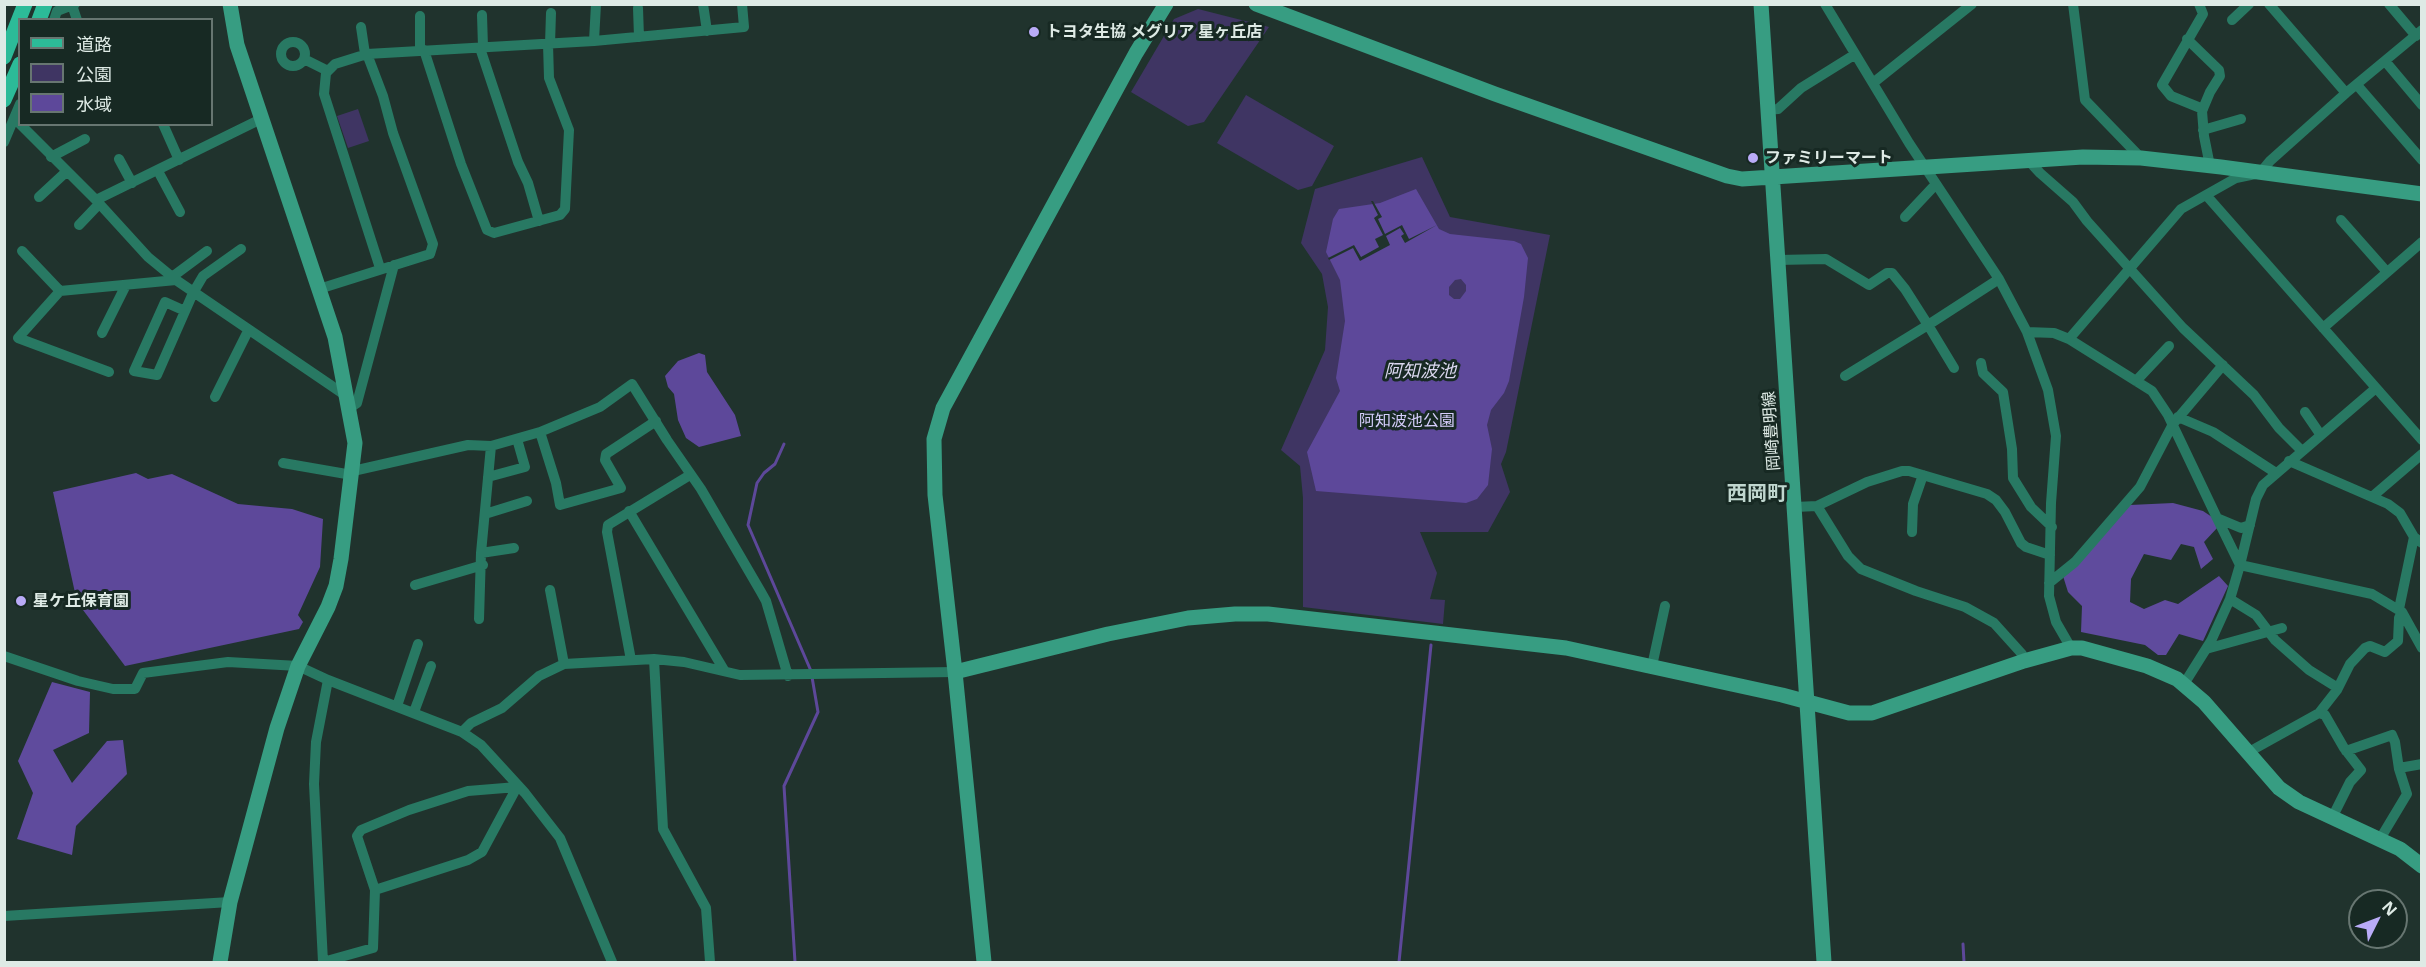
<!DOCTYPE html>
<html>
<head>
<meta charset="utf-8">
<style>
  body { margin:0 }
  #map { position:relative; width:2426px; height:967px; overflow:hidden; background:#20332d; font-family:"Noto Sans","Noto Sans JP",sans-serif }
  canvas { display:block }
  .frame { position:absolute; inset:0; border:6px solid #deeae5; pointer-events:none }
  .legend { position:absolute; left:18px; top:18px; width:195px; height:108px; box-sizing:border-box; background:#172923; border:2px solid #677671; margin:0; padding:8px 10px; list-style:none; font-size:18px; color:#deeae5 }
  .legend li { display:flex; align-items:center; gap:12px; height:30px }
  .legend b { width:30px; border:2px solid #677671 }
  .north { position:absolute; left:2348px; top:889px; width:60px; height:60px; box-sizing:border-box; background:#172923; border:2px solid #677671; border-radius:50%; rotate:48deg; font-size:16px; font-weight:700; line-height:24px; text-align:center; color:#deeae5 }
  .north::after { content:''; display:block; margin:auto; width:21px; height:27px; background:#b9abf7; clip-path:polygon(50% 0,100% 100%,50% 72%,0 100%) }
</style>
</head>
<body>
<div id="map">
<canvas width="2426" height="967"></canvas>
<div class="frame"></div>
<ul class="legend">
<li><b style="height:8px;background:#2cbb98"></b>道路</li>
<li><b style="height:16px;background:#3f3563"></b>公園</li>
<li><b style="height:16px;background:#5d489a"></b>水域</li>
</ul>
<div class="north">N</div>
</div>
<script>
const ctx = document.querySelector('canvas').getContext('2d');
ctx.lineJoin = 'round';
function fillPath(path, color) { ctx.fillStyle = color; ctx.fill(path, 'evenodd'); }
const poly = rows => new Path2D(rows.map(r => 'M' + r).join(''));
function strokePath(path, color, width, dash) { ctx.strokeStyle = color; ctx.lineWidth = width; ctx.lineCap = dash ? 'butt' : 'round'; ctx.setLineDash(dash || []); ctx.stroke(path); }
function write(font, color, halo, rows, align = 'center') {
  ctx.font = font + ' "Noto Sans","Noto Sans JP",sans-serif'; ctx.lineWidth = 6; ctx.setLineDash([]); ctx.textBaseline = 'middle'; ctx.strokeStyle = halo; ctx.fillStyle = color; for (const [text, x, y, turn = 0] of rows) {
    ctx.save(); ctx.translate(x, y); ctx.rotate((+turn || 0) * Math.PI / 180); ctx.textAlign = isNaN(turn) ? turn : align; if (halo) ctx.strokeText(text, 0, 0); ctx.fillText(text, 0, 0); ctx.restore();
  }
}
const green = poly([
  [1198,9,1269,27,1204,122,1188,126,1131,92,1174,19],
  [1246,95,1334,146,1312,186,1298,190,1217,143],
  [358,109,369,141,348,148,337,116],
  [1422,157,1450,217,1550,235,1506,452,1501,464,1510,492,1488,532,1420,532,1437,573,1430,599,1445,600,1443,624,1303,607,1303,498,1300,466,1281,450,1325,350,1328,307,1322,274,1301,243,1315,189]
]);
const forest = poly([
  [2173,503,2203,511,2215,519,2218,527,2204,542,2213,559,2201,569,2194,547,2181,544,2171,560,2144,554,2131,579,2130,602,2144,609,2165,600,2178,604,2219,576,2228,586,2203,641,2179,634,2166,655,2158,655,2145,645,2081,632,2082,606,2068,592,2063,576,2130,505],
  [52,682,90,692,89,733,53,750,72,783,107,741,123,740,127,774,76,826,72,855,17,839,33,793,18,761]
]);
const water = poly([
  [1416,189,1439,229,1450,234,1514,241,1521,244,1528,258,1524,297,1509,381,1504,393,1491,410,1487,425,1492,449,1488,485,1477,499,1466,503,1316,491,1307,452,1340,391,1336,378,1345,321,1340,280,1326,252,1333,219,1339,209,1380,203],
  [1461,279,1466,285,1466,291,1460,299,1454,299,1449,295,1449,287,1455,280],
  [699,353,705,355,707,372,735,415,741,436,699,447,686,438,678,420,674,394,668,387,665,376,678,361],
  [136,473,148,479,172,474,238,504,292,509,323,519,320,567,298,615,303,622,299,629,125,666,77,602,53,492]
]);
const pier = poly([
  [1371,201,1373,201,1382,217,1378,219,1385,234,1402,225,1409,239,1437,225,1405,243,1401,236,1404,234,1400,228,1386,236,1390,245,1360,261,1353,248,1329,260,1328,258,1354,245,1361,257,1379,247,1375,239,1383,235,1374,218,1378,215]
]);
const stream = poly([
  [784,444,775,464,764,473,757,483,748,525,811,671],
  [1963,944,1964,962],
  [795,962,784,786,818,712,812,677],
  [1399,962,1431,645]
]);
const street = poly([
  [703,4,707,31],
  [1825,4,1909,143,1999,279,2027,332,2048,390,2056,436,2051,503,2049,596,2056,622,2071,648],
  [2073,4,2085,100,2141,158],
  [2199,4,2203,14,2162,85,2171,96,2203,109],
  [2269,4,2346,93],
  [2389,4,2416,36],
  [72,5,77,20],
  [638,8,639,37],
  [482,15,483,47],
  [420,16,420,50],
  [54,20,57,11,75,4],
  [2232,20,2249,4],
  [361,27,365,54],
  [2187,39,2219,70,2220,76,2210,92,2202,111,2204,136,2210,166],
  [594,41,596,4],
  '281 54a12 12 0 1 1 24 0a12 12 0 1 1-24 0Z',
  [550,44,551,13],
  [480,48,518,162,528,183,539,221],
  [424,50,461,164,487,230,494,233,560,215,565,209,569,130,549,78,548,44],
  [304,59,328,71],
  [2385,61,2422,105],
  [1873,83,1972,4],
  [2357,85,2422,160],
  [1767,110,1778,109,1801,88,1854,55],
  [20,124,96,200,148,257,176,280,345,395],
  [163,124,179,160],
  [2203,130,2241,119],
  [4,142,20,104],
  [51,157,85,139],
  [119,159,132,183],
  [2029,161,2040,173,2073,202,2087,221,2183,328,2254,395,2279,428,2301,450],
  [158,171,180,212],
  [2206,195,2422,440],
  [39,197,66,172],
  [96,200,261,119],
  [1905,217,1936,184],
  [2341,220,2387,272],
  [79,225,99,204],
  [22,251,60,291],
  [1778,260,1826,259,1869,285,1887,273,1892,273,1905,289,1928,325,1845,376],
  [380,268,324,94,326,73,335,64,367,54,594,41,744,27,742,4],
  [172,277,207,251],
  [319,289,430,254,433,244,393,133,383,96,367,54],
  [185,311,165,302,134,371,157,375,193,293,203,276,241,249],
  [2323,328,2422,242],
  [2027,332,2054,333,2069,339,2152,391,2168,415,2217,518,2241,528,2250,525],
  [102,333,126,285],
  [2069,339,2181,209,2236,178,2260,173,2270,161,2346,93,2422,30],
  [1981,363,1983,373,2003,392,2012,449,2013,478,2031,507,2052,527],
  [1954,368,1928,325,1999,279],
  [109,372,18,338,60,291,176,280],
  [2136,381,2169,346],
  [2376,388,2263,485,2256,499,2240,565,2372,594,2402,612,2422,648],
  [215,397,248,331],
  [348,409,357,403,394,265],
  [2305,412,2320,434],
  [2178,417,2213,432,2276,473],
  [540,432,556,483,560,505,621,488,605,460,606,454,656,421],
  [2289,461,2388,504,2400,513,2414,537,2422,543],
  [283,463,352,475],
  [353,471,468,445,491,446,540,432,600,407,632,384,667,440,701,489,761,592,766,601,788,676],
  [488,477,525,467,517,439],
  [2373,496,2422,454],
  [1817,506,1848,556,1861,569,1916,591,1965,607,1994,623,2022,654,2024,661],
  [1795,507,1817,506,1867,482,1902,471,1909,471,1987,494,1996,500,2005,512,2021,543,2026,547,2050,555],
  [629,511,724,670],
  [485,514,527,501],
  [2217,518,2240,565,2230,599],
  [1912,532,1913,504,1923,475],
  [481,553,514,548],
  [2049,583,2075,562,2140,487,2173,424,2223,365],
  [415,585,483,565],
  [550,590,564,664],
  [2399,609,2414,537],
  [479,619,481,553,491,446],
  [2206,649,2282,628],
  [4,656,78,681,113,689,135,689,143,673,228,662,298,666,328,680,462,732,481,745,525,793,560,838,612,962],
  [654,659,663,829,706,908,710,962],
  [631,660,607,532,608,525,690,475],
  [1652,666,1665,606],
  [2184,684,2211,641,2230,599,2256,615,2275,640,2309,670,2338,688],
  [397,706,418,644],
  [414,712,431,666],
  [2319,713,2337,690,2350,664,2365,648,2370,646,2385,652,2398,641,2399,618,2402,612],
  [462,732,471,723,502,708,539,676,564,664,654,659,684,662,740,675,955,672],
  [2346,751,2392,735,2395,742,2399,769,2407,794,2380,839],
  [2247,753,2319,713,2325,715,2344,748,2361,770,2350,782,2332,818],
  [2399,768,2422,764],
  [375,890,357,836,361,830,409,810,468,791,517,787],
  [4,916,230,902],
  [323,962,373,948,375,890,468,860,482,852,517,787],
  [323,962,314,784,316,742,328,680]
]);
const secondary = poly([
  [1256,4,1495,94,1727,176,1742,179,2083,157,2141,158,2221,167,2422,194],
  [1761,4,1824,962],
  [955,672,1108,634,1188,618,1235,614,1268,614,1566,648,1782,695,1849,713,1872,713,2024,661,2071,648,2082,648,2147,666,2177,679,2204,702,2279,788,2299,802,2400,849,2422,866],
  [220,962,230,902,277,728,298,666,328,607,336,586,341,559,355,443,335,337,237,45,230,4],
  [984,962,955,672,935,495,934,439,943,408,1136,53,1166,4]
]);
const primary = poly([
  [39,20,45,4],
  [4,57,25,4],
  [4,100,20,64]
]);
const markers = [
  [1034,32,6,"#b9abf7"],
  [1753,158,6,"#b9abf7"],
  [21,601,6,"#b9abf7"]
];
const poiNames = [
  ["トヨタ生協 メグリア 星ヶ丘店",1046,32],
  ["ファミリーマート",1765,158],
  ["星ケ丘保育園",33,601]
];
const parkNames = [
  ["阿知波池公園",1407,421]
];
const streetNames = [
  ["岡崎豊明線",1772,431,-94]
];
const waterNames = [
  ["阿知波池",1420,372]
];
const quarterNames = [
  ["西岡町",1757,494]
];
fillPath(green, '#3f3563');
fillPath(forest, '#5f4b9d');
fillPath(water, '#5d489a');
fillPath(pier, '#20332d');
strokePath(stream, '#5d489a', 3);
strokePath(street, '#287963', 10);
strokePath(secondary, '#379d82', 15);
strokePath(primary, '#2cbb98', 15);
for (const [x, y, r, color] of markers) { const dot = new Path2D(); dot.arc(x, y, r, 0, 2 * Math.PI); ctx.fillStyle = color; ctx.fill(dot); strokePath(dot, '#172923', 2); }
write('bold 16px', '#deeae5', '#172923', poiNames, 'left');
write('16px', '#d5cefb', '#172923', parkNames);
write('16px', '#deeae5', '#172923', streetNames);
write('italic 18px', '#dbd8ef', '#172923', waterNames);
write('bold 20px', '#c0d7cf', '#172923', quarterNames);
</script>
</body>
</html>
